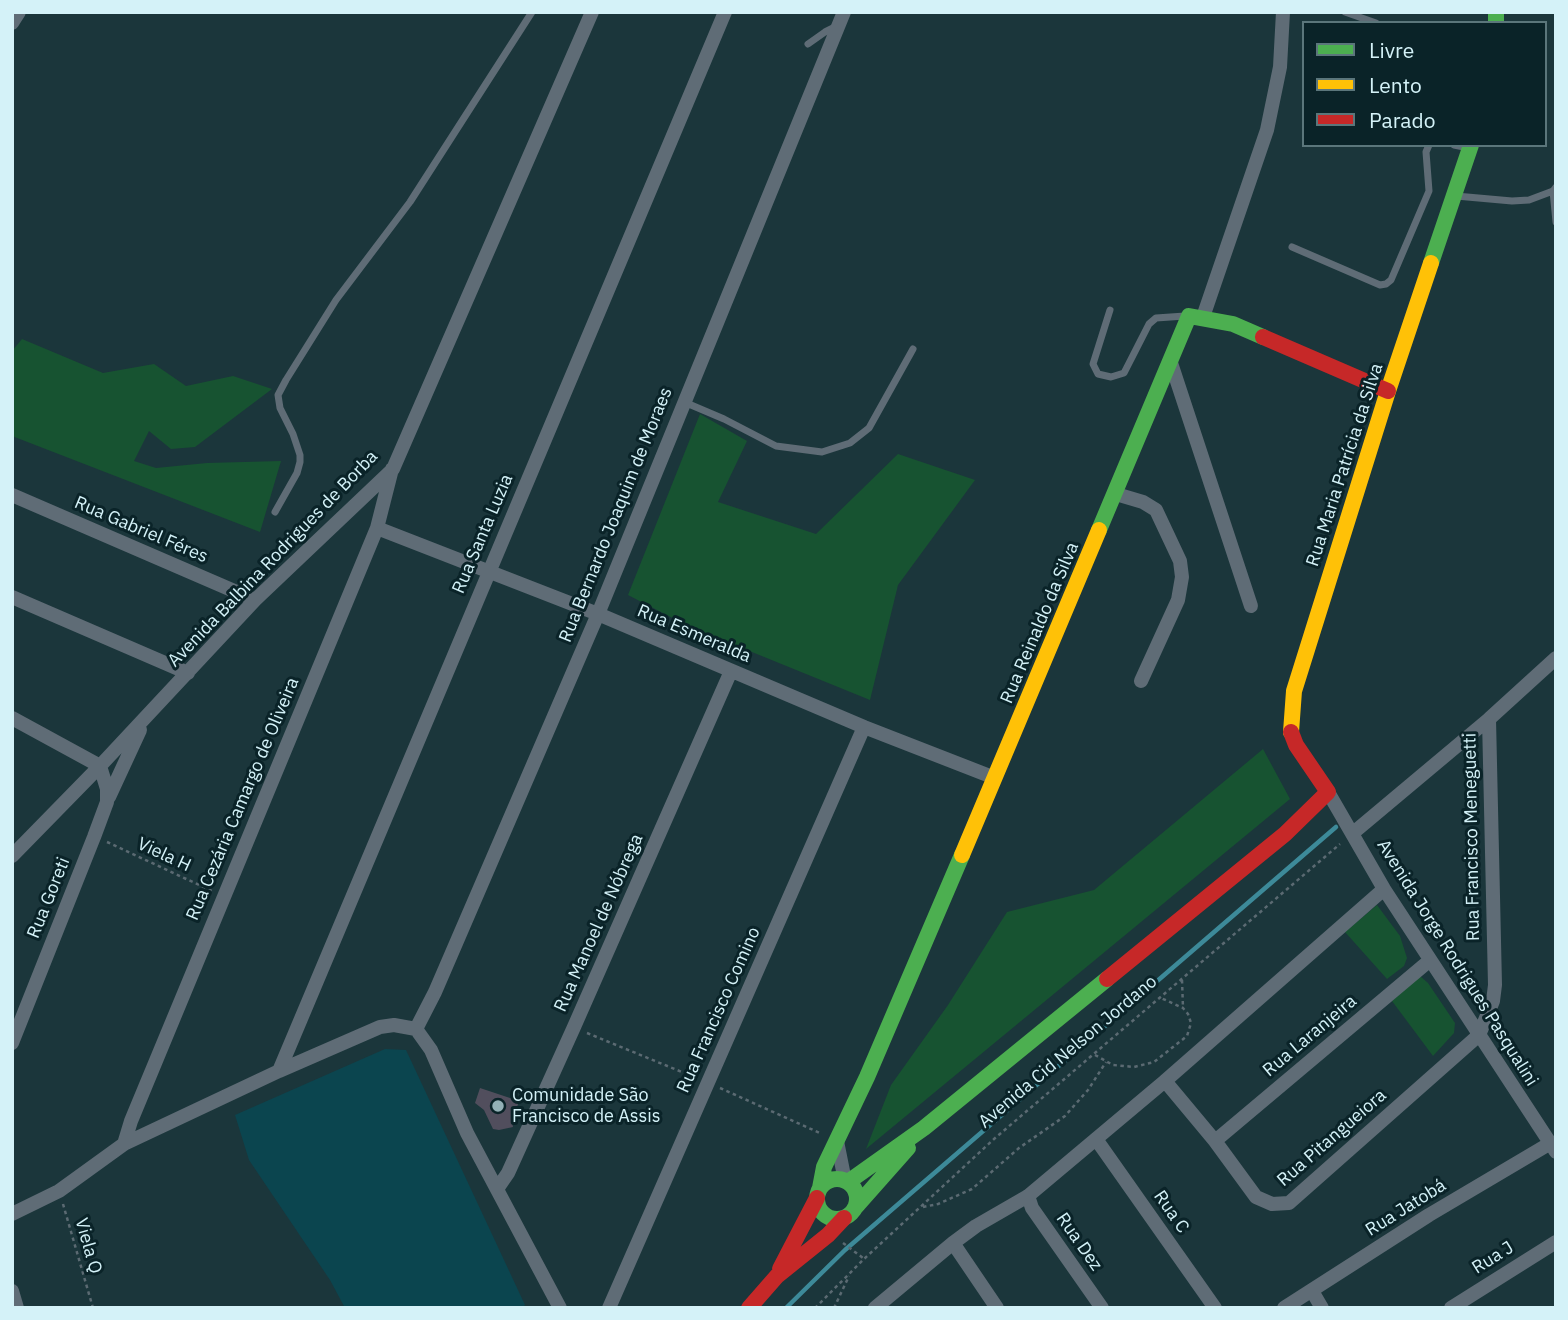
<!DOCTYPE html>
<html>
<head>
<meta charset="utf-8">
<style>
  body { margin:0 }
  #map { position:relative; width:1568px; height:1320px; overflow:hidden; background:#1b363b; font-family:"IBM Plex Sans",sans-serif }
  canvas { display:block }
  .frame { position:absolute; inset:0; border:14px solid #d4f2f8; pointer-events:none }
  .legend { position:absolute; left:1302px; top:21px; width:245px; height:126px; box-sizing:border-box; background:#0a2328; border:2px solid #5b767b; margin:0; padding:9px 12px; list-style:none; font-size:21px; color:#d4f2f8 }
  .legend li { display:flex; align-items:center; gap:14px; height:35px }
  .legend b { width:35px; border:2px solid #5b767b }
</style>
</head>
<body>
<div id="map">
<canvas width="1568" height="1320"></canvas>
<div class="frame"></div>
<ul class="legend">
<li><b style="height:9px;background:#4caf50"></b>Livre</li>
<li><b style="height:9px;background:#ffc107"></b>Lento</li>
<li><b style="height:9px;background:#c62828"></b>Parado</li>
</ul>
</div>
<script>
const ctx = document.querySelector('canvas').getContext('2d');
ctx.lineJoin = 'round';
function fillPath(path, color) { ctx.fillStyle = color; ctx.fill(path, 'evenodd'); }
const poly = rows => new Path2D(rows.map(r => 'M' + r).join(''));
function strokePath(path, color, width, dash) { ctx.strokeStyle = color; ctx.lineWidth = width; ctx.lineCap = dash ? 'butt' : 'round'; ctx.setLineDash(dash || []); ctx.stroke(path); }
function write(font, color, halo, rows, align = 'center') {
  ctx.font = font + ' "IBM Plex Sans",sans-serif'; ctx.lineWidth = 6; ctx.setLineDash([]); ctx.textBaseline = 'middle'; ctx.strokeStyle = halo; ctx.fillStyle = color; for (const [text, x, y, turn = 0] of rows) {
    ctx.save(); ctx.translate(x, y); ctx.rotate((+turn || 0) * Math.PI / 180); ctx.textAlign = isNaN(turn) ? turn : align; if (halo) ctx.strokeText(text, 0, 0); ctx.fillText(text, 0, 0); ctx.restore();
  }
}
const built = poly([
  [385,1049,406,1050,525,1305,522,1308,345,1308,330,1280,249,1160,235,1115]
]);
const green = poly([
  [22,339,103,373,154,364,186,386,233,376,272,389,195,447,171,449,149,431,134,461,156,468,207,463,281,461,260,532,12,436,12,351],
  [700,414,747,441,718,502,816,534,898,454,975,480,898,585,870,700,688,626,628,595],
  [1263,749,1290,799,866,1149,891,1085,948,1005,1007,912,1094,890],
  [1377,905,1400,936,1407,958,1404,966,1387,979,1345,932],
  [1420,976,1428,983,1455,1023,1454,1033,1433,1056,1392,1001]
]);
const stream = poly([
  [786,1308,845,1250,1336,827]
]);
const building = poly([
  [480,1088,519,1101,512,1122,513,1127,499,1130,493,1129,484,1110,475,1103]
]);
const path = poly([
  [107,842,212,891],
  [1182,980,1183,1008],
  [587,1033,694,1077],
  [1095,1055,1113,1065,1134,1067,1154,1062,1187,1036,1191,1023,1188,1014,1183,1008,1161,998],
  [720,1088,822,1134],
  [63,1204,93,1308],
  [923,1207,938,1204,972,1189,1019,1148,1065,1116,1088,1090,1106,1062],
  [843,1243,863,1258],
  [815,1308,864,1259,994,1139,1340,844],
  [834,1308,849,1276]
]);
const lane = poly([
  [1345,12,1376,23],
  [808,44,825,32,837,26],
  [1454,145,1469,148],
  [1553,191,1556,222],
  [1456,196,1512,201,1529,200,1553,191,1556,187],
  [1292,247,1380,285,1386,284,1391,280,1429,191,1426,152,1429,145],
  [1110,310,1093,364,1098,374,1111,377,1124,373,1149,324,1156,318,1185,316],
  [684,402,724,419,776,446,822,452,850,443,869,428,913,349],
  [275,512,297,473,300,462,300,455,293,434,280,408,278,395,286,380,336,300,410,202,532,12]
]);
const street = poly([
  [12,23,19,12],
  [1203,317,1267,130,1280,67,1283,12],
  [1171,363,1251,606],
  [1116,494,1143,502,1156,510,1180,561,1182,577,1178,600,1141,681],
  [12,495,255,600],
  [377,528,598,614,864,727,995,778],
  [12,597,188,673],
  [12,718,100,766,107,789,107,802,94,837,12,1043],
  [1328,792,1384,889,1556,1152],
  [109,797,140,730],
  [1353,833,1489,719,1556,658],
  [12,856,100,766,255,600,393,469,592,12],
  [416,1029,435,992,598,614,844,12],
  [416,1029,431,1050,467,1133,560,1308],
  [279,1071,725,12],
  [1165,1081,1384,889],
  [1096,1139,1215,1308],
  [837,1141,845,1181],
  [1215,1141,1429,961],
  [124,1144,131,1121,377,528,392,469],
  [497,1189,508,1173,574,1027,731,671],
  [1028,1196,1032,1208,1102,1308],
  [12,1214,59,1191,124,1144,279,1071,380,1027,394,1025,416,1029],
  [953,1243,997,1308],
  [12,1291,17,1308],
  [1312,1291,1322,1308],
  [609,1308,864,727],
  [875,1308,953,1243,976,1226,1028,1196,1165,1081,1215,1141,1256,1197,1272,1204,1289,1203,1479,1035,1493,1001,1495,985,1489,719],
  [1284,1308,1429,1215,1549,1144],
  [1451,1308,1556,1242]
]);
const fast = poly([
  [1496,12,1496,23],
  [1431,263,1471,145],
  [1099,530,1189,316,1233,324,1263,337],
  '817 1199a20 20 0 1 1 40 0a20 20 0 1 1-40 0Z',
  [848,1182,924,1128,1107,979],
  [820,1188,824,1167,867,1077,962,855],
  [854,1209,908,1148]
]);
const slow = poly([
  [1291,732,1294,691,1388,391,1431,263],
  [962,855,1099,530]
]);
const jam = poly([
  [1263,337,1388,391],
  [1107,979,1285,834,1328,792,1296,745,1291,732],
  [780,1269,817,1198],
  [749,1308,777,1276,828,1235,844,1218]
]);
const markers = [
  [498,1106,7,"#93b0b6"]
];
const streetNames = [
  ["Rua Maria Patrícia da Silva",1345,465,-72],
  ["Rua Bernardo Joaquim de Moraes",616,515,-68],
  ["Rua Gabriel Féres",141,530,23],
  ["Rua Santa Luzia",483,534,-67],
  ["Avenida Balbina Rodrigues de Borba",273,559,-46],
  ["Rua Reinaldo da Silva",1040,623,-67],
  ["Rua Esmeralda",694,634,23],
  ["Rua Cezária Camargo de Oliveira",243,799,-67],
  ["Rua Francisco Meneguetti",1472,837,-91],
  ["Viela H",164,855,25],
  ["Rua Goreti",49,898,-68],
  ["Rua Manoel de Nóbrega",599,923,-66],
  ["Avenida Jorge Rodrigues Pasqualini",1457,963,58],
  ["Rua Francisco Comino",719,1010,-66],
  ["Rua Laranjeira",1310,1036,-40],
  ["Avenida Cid Nelson Jordano",1068,1052,-40],
  ["Rua Pitangueiora",1332,1138,-41],
  ["Rua Jatobá",1406,1208,-32],
  ["Rua C",1171,1212,55],
  ["Rua Dez",1079,1242,55],
  ["Viela Q",88,1246,74],
  ["Rua J",1493,1258,-32]
];
const poiNames = [
  ["Comunidade São",512,1096],
  ["Francisco de Assis",512,1117]
];
fillPath(built, '#0b454f');
fillPath(green, '#175331');
strokePath(stream, '#3d8a99', 4.5);
fillPath(building, '#514e5d');
strokePath(path, '#5b6a72', 2.5, [3.5, 3.5]);
strokePath(lane, '#5f6c76', 7);
strokePath(street, '#5f6c76', 14);
strokePath(fast, '#4caf50', 16);
strokePath(slow, '#ffc107', 16);
strokePath(jam, '#c62828', 16);
for (const [x, y, r, color] of markers) { const dot = new Path2D(); dot.arc(x, y, r, 0, 2 * Math.PI); ctx.fillStyle = color; ctx.fill(dot); strokePath(dot, '#0a2328', 2.5); }
write('18px', '#d4f2f8', '#0a2328', streetNames);
write('18px', '#d4f2f8', '#0a2328', poiNames, 'left');
</script>
</body>
</html>
